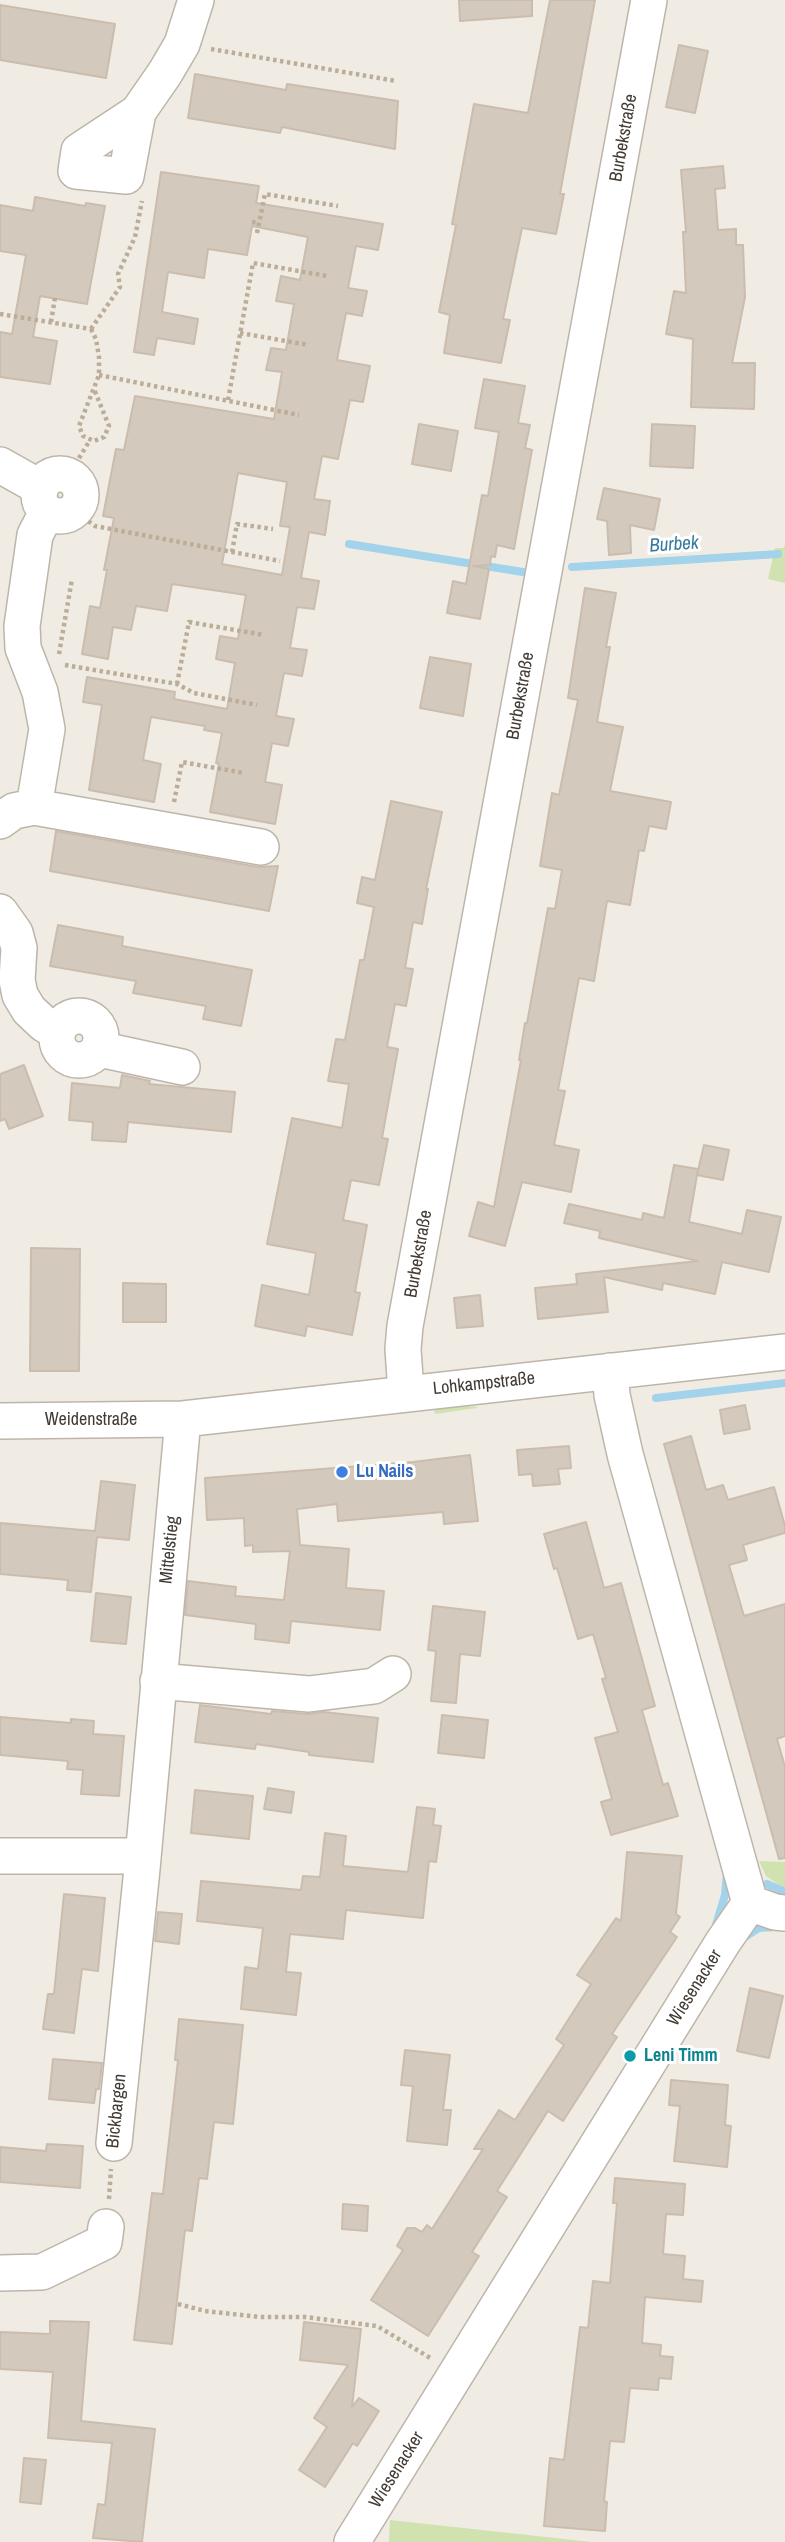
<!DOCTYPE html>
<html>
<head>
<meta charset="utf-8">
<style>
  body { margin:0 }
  canvas { display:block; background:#f0ece4 }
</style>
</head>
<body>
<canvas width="785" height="2542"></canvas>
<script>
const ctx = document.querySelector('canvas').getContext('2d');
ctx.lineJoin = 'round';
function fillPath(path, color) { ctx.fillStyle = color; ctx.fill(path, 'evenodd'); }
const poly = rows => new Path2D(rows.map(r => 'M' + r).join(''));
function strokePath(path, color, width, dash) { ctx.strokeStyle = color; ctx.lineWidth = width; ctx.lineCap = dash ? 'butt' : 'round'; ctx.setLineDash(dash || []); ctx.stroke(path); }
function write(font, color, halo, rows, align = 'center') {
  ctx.font = font + ' "Archivo Narrow",sans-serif'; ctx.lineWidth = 6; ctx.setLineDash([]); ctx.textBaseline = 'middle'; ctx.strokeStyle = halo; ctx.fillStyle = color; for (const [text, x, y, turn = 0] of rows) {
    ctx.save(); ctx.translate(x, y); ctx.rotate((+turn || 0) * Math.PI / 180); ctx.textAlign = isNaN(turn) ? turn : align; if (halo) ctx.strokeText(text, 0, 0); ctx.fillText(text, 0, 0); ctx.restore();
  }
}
const green = poly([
  [785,544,785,583,768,579,775,548,784,548],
  [449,1404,477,1407,477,1408,435,1414,433,1406],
  [759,1861,785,1862,785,1889,766,1876],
  [390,2520,592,2542,389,2542]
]);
const stream = poly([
  [349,544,529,573],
  [572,567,778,554],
  [656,1398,785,1383],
  [767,1884,785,1892],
  [716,1925,725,1895,727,1873],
  [745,1937,759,1928,775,1927]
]);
const building = poly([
  [459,0,532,0,532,16,460,21,459,0],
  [550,0,595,0,560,194,564,194,556,234,522,228,503,319,510,320,501,363,444,353,450,315,439,312,456,225,452,224,474,104,528,113,550,0],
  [0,5,115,24,106,78,0,60,0,5],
  [679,45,708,51,695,113,666,107,679,45],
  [195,74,286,90,287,84,398,101,395,149,282,127,280,133,188,118,195,74],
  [723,166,725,188,715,189,718,230,736,229,736,245,743,245,745,297,732,363,755,363,754,409,691,407,693,339,666,334,674,291,686,293,683,232,686,232,681,170,723,166],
  [161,172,259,186,256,203,383,224,378,250,356,246,348,288,367,291,362,316,346,313,337,360,370,366,363,402,350,400,338,459,322,456,314,499,330,501,325,535,309,532,301,578,319,581,314,609,297,607,290,648,307,650,302,676,284,673,276,716,294,719,288,746,272,743,265,782,282,785,275,824,210,812,219,764,216,763,222,733,204,730,205,726,151,717,143,760,161,764,154,802,89,790,102,705,83,702,87,677,175,692,174,699,227,709,235,663,216,659,220,636,238,639,246,595,172,584,167,611,136,606,131,630,113,627,108,659,82,654,90,606,100,608,107,570,104,570,114,518,103,516,116,449,124,450,135,396,274,419,282,372,266,370,271,348,286,350,294,304,276,301,281,276,300,280,308,237,252,226,247,255,208,249,204,278,168,272,162,312,198,319,194,344,157,338,154,355,134,352,161,172],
  [238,473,287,482,280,526,290,527,282,575,222,564,238,473],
  [35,197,85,206,86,203,105,206,87,304,40,296,33,337,57,341,50,384,0,377,0,332,12,334,26,255,0,251,0,205,33,211,35,197],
  [484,379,525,386,518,423,530,425,525,448,532,450,514,549,497,545,495,557,491,556,490,565,473,566,489,569,480,619,447,613,453,581,466,584,482,495,488,496,499,432,475,428,484,379],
  [419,424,458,431,451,471,412,464,419,424],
  [652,424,695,426,693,468,650,466,652,424],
  [604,488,660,499,654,530,630,525,631,553,609,555,607,521,597,519,604,488],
  [585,588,616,593,606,647,610,647,597,722,623,727,610,791,671,802,666,829,649,826,644,851,639,850,630,905,607,901,594,981,579,978,558,1090,565,1091,554,1145,579,1150,571,1192,522,1182,505,1246,469,1236,478,1202,494,1207,521,1060,519,1060,525,1023,527,1023,548,908,555,909,562,870,540,866,552,793,559,795,578,700,568,698,585,588],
  [430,657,471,664,463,716,420,708,430,657],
  [391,801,442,812,426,889,428,889,422,924,413,922,405,968,413,969,406,1006,395,1004,387,1047,398,1049,382,1138,388,1139,379,1185,351,1180,343,1220,367,1225,355,1292,360,1293,352,1335,307,1326,305,1336,255,1326,262,1285,309,1295,316,1253,267,1244,292,1118,342,1128,349,1084,328,1081,336,1039,345,1040,360,960,364,960,374,907,357,903,362,877,375,880,391,801],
  [56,831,258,867,278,866,269,911,50,871,56,831],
  [58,925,123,937,122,946,252,970,241,1026,203,1019,206,1006,133,993,136,981,50,966,58,925],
  [24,1065,43,1116,9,1129,5,1119,0,1121,0,1074,24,1065],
  [122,1075,150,1081,149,1084,235,1092,231,1132,128,1122,126,1142,92,1140,93,1122,69,1120,72,1083,120,1088,122,1075],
  [704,1145,729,1150,723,1180,697,1175,689,1222,742,1234,747,1210,781,1217,769,1272,722,1262,715,1294,663,1283,662,1290,604,1277,608,1312,538,1319,535,1288,577,1284,576,1274,698,1261,599,1238,600,1231,564,1223,569,1204,642,1220,643,1213,664,1218,674,1165,698,1169,697,1175,704,1145],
  [31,1248,80,1249,79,1371,30,1371,31,1248],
  [123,1283,166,1284,166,1322,123,1322,123,1283],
  [480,1295,483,1326,457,1328,454,1298,480,1295],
  [745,1405,750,1429,724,1434,720,1410,745,1405],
  [691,1436,706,1490,723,1485,728,1500,774,1487,785,1526,785,1533,743,1545,747,1560,729,1565,744,1616,785,1604,785,1736,777,1739,785,1767,785,1858,779,1859,664,1444,691,1436],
  [569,1446,571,1468,558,1469,560,1484,533,1486,532,1474,519,1475,517,1450,569,1446],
  [470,1455,478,1521,444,1524,443,1512,338,1521,337,1504,297,1509,300,1545,349,1549,346,1588,384,1591,380,1630,291,1621,289,1643,255,1639,256,1624,185,1615,188,1581,236,1587,235,1596,284,1600,290,1551,253,1552,253,1545,245,1546,244,1518,207,1520,205,1478,413,1462,470,1455],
  [101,1481,135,1485,129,1540,97,1537,91,1592,67,1590,68,1580,0,1574,0,1523,95,1531,101,1481],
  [586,1522,604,1588,621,1583,655,1706,642,1710,663,1785,668,1783,678,1816,611,1835,601,1802,612,1799,595,1738,618,1732,602,1679,606,1678,593,1634,578,1639,557,1568,554,1569,544,1534,586,1522],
  [96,1593,131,1597,126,1644,91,1641,96,1593],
  [433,1606,485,1612,480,1656,460,1654,456,1703,431,1701,436,1651,428,1650,433,1606],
  [200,1705,271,1714,272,1711,307,1714,324,1712,378,1718,373,1762,309,1755,309,1752,256,1744,255,1749,195,1742,200,1705],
  [442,1715,488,1720,484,1758,438,1753,442,1715],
  [0,1717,71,1723,71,1719,94,1721,93,1734,124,1736,119,1796,81,1794,83,1770,67,1769,68,1761,0,1755,0,1717],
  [268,1788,294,1792,291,1813,264,1809,268,1788],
  [195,1790,253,1796,249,1839,191,1833,195,1790],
  [417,1807,435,1809,433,1825,441,1826,436,1862,429,1861,423,1918,346,1910,343,1939,290,1934,286,1972,301,1973,296,2015,241,2009,245,1967,258,1969,263,1928,197,1921,201,1881,301,1890,303,1876,320,1877,325,1833,346,1836,343,1866,408,1872,417,1807],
  [627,1852,682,1856,676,1914,680,1917,670,1932,677,1937,612,2034,617,2037,563,2121,548,2111,497,2191,507,2197,472,2252,479,2256,428,2336,371,2300,403,2250,397,2246,407,2228,415,2228,422,2232,427,2225,432,2229,483,2149,474,2149,499,2110,515,2120,564,2045,556,2039,591,1984,577,1975,616,1918,621,1921,627,1852],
  [64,1894,105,1898,98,1971,82,1969,74,2033,43,2029,48,1994,54,1994,64,1894],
  [158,1912,182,1914,179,1944,155,1941,158,1912],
  [750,1988,783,1996,769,2058,737,2051,750,1988],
  [179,2019,243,2025,233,2124,214,2122,207,2179,199,2178,192,2231,185,2230,172,2344,134,2340,152,2193,163,2194,178,2060,175,2060,179,2019],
  [405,2050,450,2055,443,2110,451,2110,447,2145,407,2141,413,2086,401,2085,405,2050],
  [53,2059,102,2063,99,2089,96,2089,94,2103,49,2099,53,2059],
  [671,2080,728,2085,725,2125,731,2126,727,2167,674,2161,680,2106,669,2105,671,2080],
  [47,2144,83,2146,80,2188,0,2182,0,2147,46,2151,47,2144],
  [615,2178,685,2184,683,2215,666,2214,663,2254,685,2256,683,2279,703,2281,701,2302,645,2297,642,2343,661,2345,660,2356,673,2357,671,2379,659,2378,658,2390,630,2388,624,2442,610,2441,604,2501,607,2502,605,2531,544,2526,550,2458,564,2460,580,2327,588,2328,593,2281,610,2283,617,2203,613,2203,615,2178],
  [343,2204,368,2206,367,2231,342,2229,343,2204],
  [50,2321,89,2322,81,2421,155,2429,142,2542,93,2538,98,2504,105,2505,112,2443,48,2438,53,2372,0,2369,0,2332,50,2334,50,2321],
  [304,2322,361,2329,352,2407,359,2398,379,2411,357,2446,353,2443,325,2487,299,2470,327,2427,314,2418,348,2365,300,2360,304,2322],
  [24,2458,46,2460,41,2504,20,2502,24,2458]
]);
const path = poly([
  [211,49,396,81],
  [252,222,259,223],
  [257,233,265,194,338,206],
  [0,314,91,329],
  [51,322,55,298],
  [91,329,96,339,99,357,99,375,79,426,83,436,94,441,104,437,109,426,94,389],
  [91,329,120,287,118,274,135,237,142,201],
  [240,333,309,345],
  [99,375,299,415],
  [228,400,253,263,327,276],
  [68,476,90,440],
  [77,513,95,526,280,561],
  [232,552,237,524,273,529],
  [59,654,72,579],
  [65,665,177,684,194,693,257,705],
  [177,684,189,622,264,635],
  [174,802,182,762,244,773],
  [109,2199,111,2169],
  [178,2304,205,2311,260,2317,305,2317,377,2326,432,2359]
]);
const minor = poly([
  [138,112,126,176,76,171,79,151,138,112,165,73,182,44,196,0],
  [0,465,41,488],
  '39 495a21 21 0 1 1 42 0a21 21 0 1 1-42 0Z',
  [34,807,47,729,40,692,23,648,22,626,35,535,47,512],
  [0,821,14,811,34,807,261,847],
  [0,912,15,933,19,948,17,980,20,995,29,1010,44,1024,57,1032],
  '57 1038a22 22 0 1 1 44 0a22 22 0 1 1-44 0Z',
  [99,1049,182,1067],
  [406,1393,403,1349,405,1326,649,0],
  [0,1421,183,1419,785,1352],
  [158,1681,309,1694,374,1686,393,1674],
  [0,1856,143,1856],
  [750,1903,775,1912,785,1913],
  [114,2143,142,1869,183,1419],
  [0,2273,42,2272,104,2242,106,2227],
  [352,2542,723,1942,750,1903,625,1454,612,1395,610,1371]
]);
const markers = [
  [342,1472,7,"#3f7fe0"],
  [630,2056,7,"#0f9aa8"]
];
const streetNames = [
  ["Burbekstraße",624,138,-80],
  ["Burbekstraße",521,696,-80],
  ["Burbekstraße",419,1254,-80],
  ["Lohkampstraße",484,1384,-6],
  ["Weidenstraße",91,1420],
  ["Mittelstieg",170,1550,-84],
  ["Wiesenacker",695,1988,-58],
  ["Bickbargen",117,2111,-84],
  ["Wiesenacker",397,2470,-58]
];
const shopNames = [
  ["Lu Nails",356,1472]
];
const cultureNames = [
  ["Leni Timm",644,2056]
];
const waterNames = [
  ["Burbek",674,545,-4]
];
fillPath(green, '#cfe2af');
strokePath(stream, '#a3d3ea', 8);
fillPath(building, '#d4c9bd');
strokePath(building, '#cbbdae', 2);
strokePath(minor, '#beb5aa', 38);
strokePath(path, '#bcad99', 4.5, [3.5, 3.5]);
strokePath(minor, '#fff', 35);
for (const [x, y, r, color] of markers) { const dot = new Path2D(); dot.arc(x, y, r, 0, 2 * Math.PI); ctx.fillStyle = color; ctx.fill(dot); strokePath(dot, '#fff', 2.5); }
write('18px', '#423b34', '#fff', streetNames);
write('bold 18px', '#366cbe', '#fff', shopNames, 'left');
write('bold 18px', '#0d838f', '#fff', cultureNames, 'left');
write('italic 19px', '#347a9e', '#fff', waterNames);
</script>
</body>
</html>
